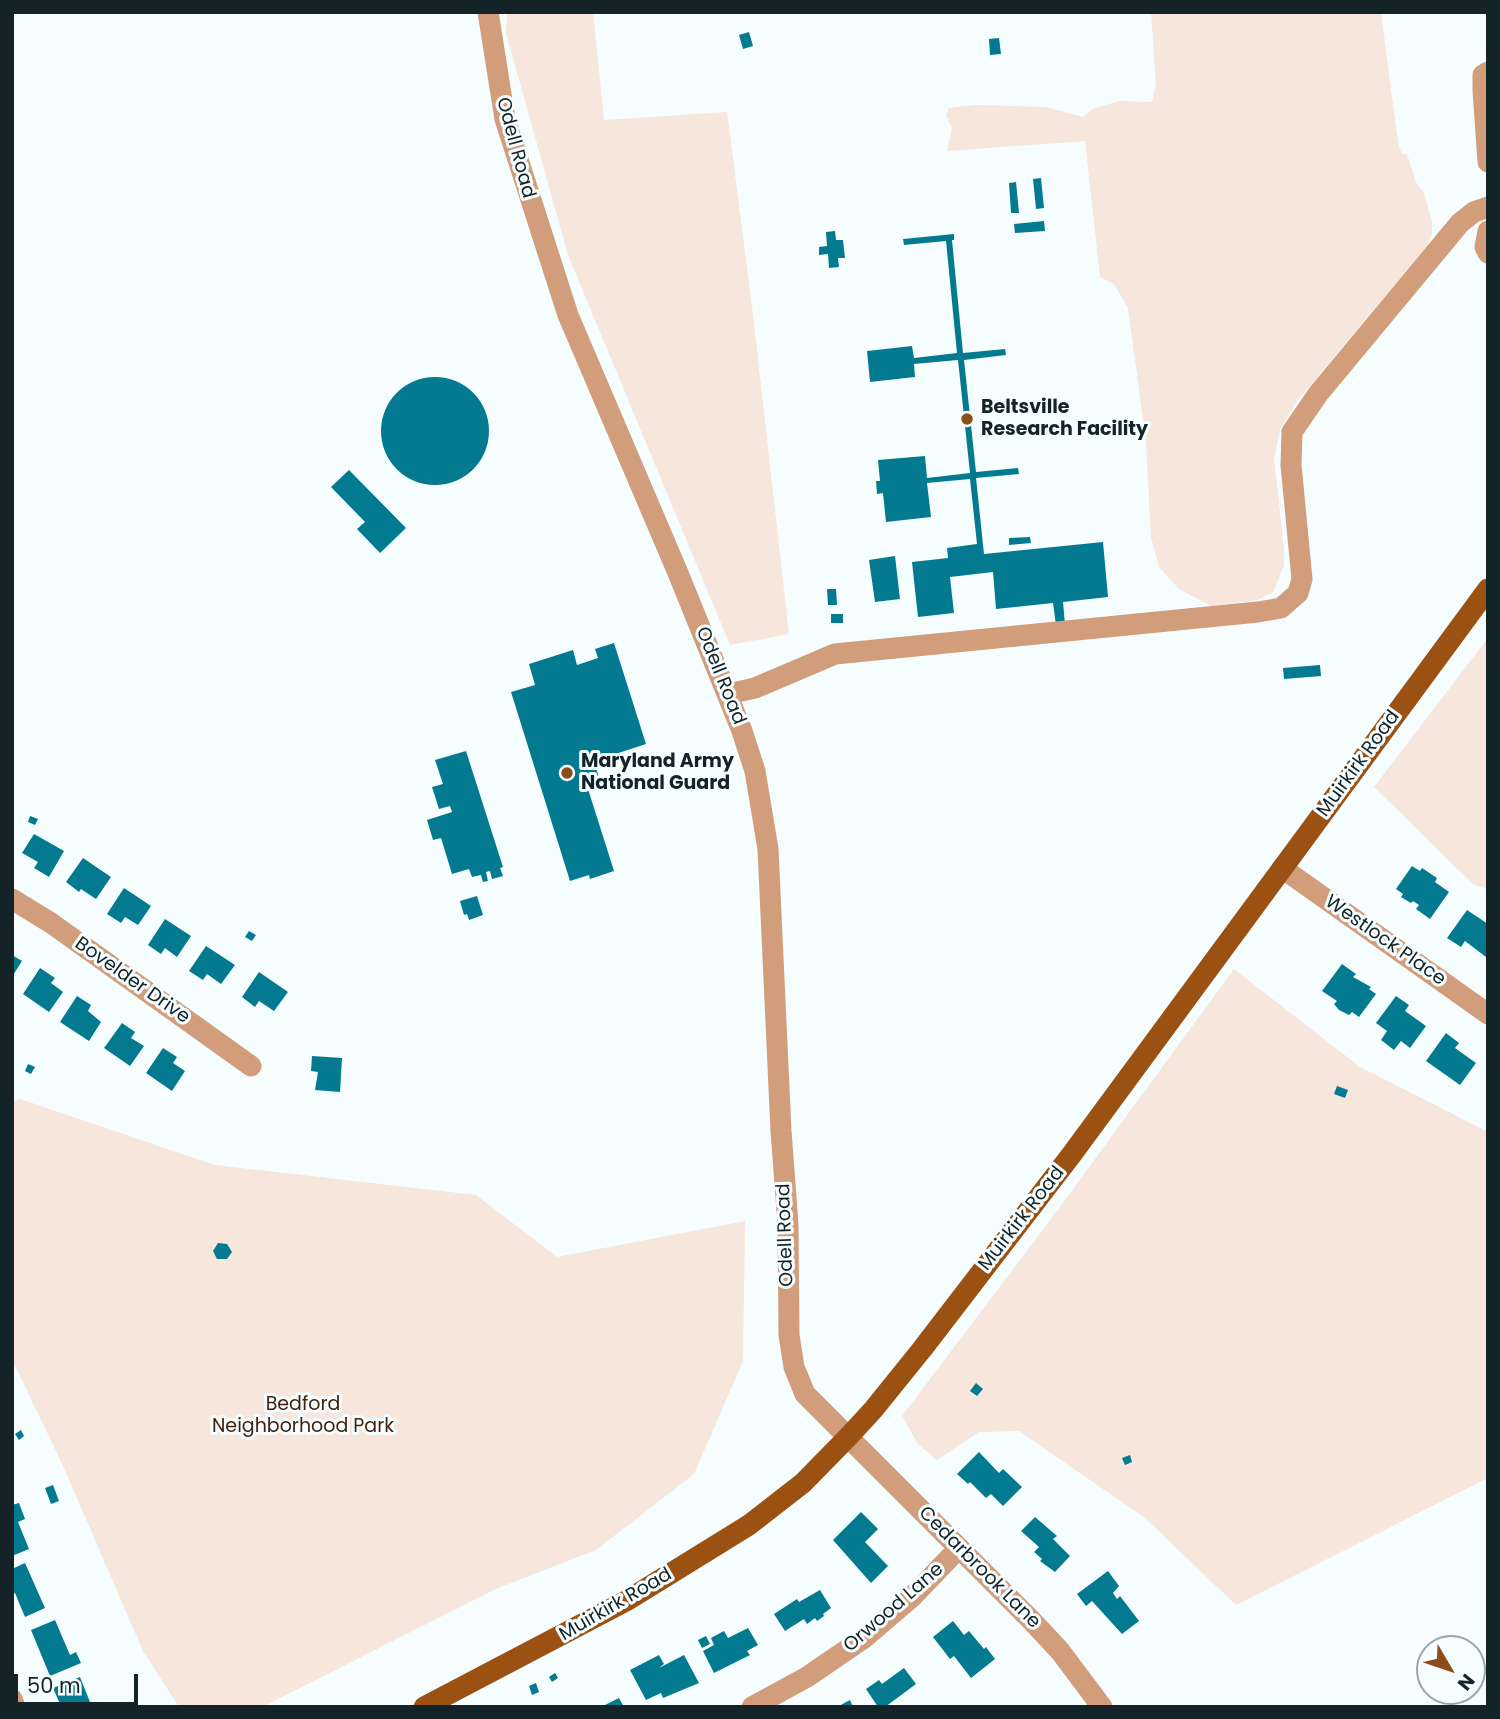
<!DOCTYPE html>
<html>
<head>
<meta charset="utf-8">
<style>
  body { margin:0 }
  #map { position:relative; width:1500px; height:1719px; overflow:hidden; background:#f5fdff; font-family:Poppins,sans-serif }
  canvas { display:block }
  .frame { position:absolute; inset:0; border:14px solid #132327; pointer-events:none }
  .north { position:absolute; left:1416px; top:1635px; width:70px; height:70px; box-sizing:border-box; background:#f5fdff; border:2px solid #9ba6a9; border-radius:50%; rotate:129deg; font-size:19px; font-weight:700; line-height:28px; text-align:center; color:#132327 }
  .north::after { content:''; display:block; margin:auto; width:24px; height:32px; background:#8e4c18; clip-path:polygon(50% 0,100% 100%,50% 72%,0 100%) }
  .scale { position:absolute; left:14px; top:1674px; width:124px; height:32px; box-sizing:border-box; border:4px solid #132327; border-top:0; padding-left:9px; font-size:21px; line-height:24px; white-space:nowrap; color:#132327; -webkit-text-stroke:5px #f5fdff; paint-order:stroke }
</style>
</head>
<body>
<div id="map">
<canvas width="1500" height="1719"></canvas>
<div class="frame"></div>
<div class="north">N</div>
<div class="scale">50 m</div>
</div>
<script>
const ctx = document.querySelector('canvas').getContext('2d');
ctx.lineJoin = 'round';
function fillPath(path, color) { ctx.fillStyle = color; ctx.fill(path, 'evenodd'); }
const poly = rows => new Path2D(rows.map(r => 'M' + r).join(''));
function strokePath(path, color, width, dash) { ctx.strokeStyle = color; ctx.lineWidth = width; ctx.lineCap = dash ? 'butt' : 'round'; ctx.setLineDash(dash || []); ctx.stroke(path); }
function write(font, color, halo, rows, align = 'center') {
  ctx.font = font + ' Poppins,sans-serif'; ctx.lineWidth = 6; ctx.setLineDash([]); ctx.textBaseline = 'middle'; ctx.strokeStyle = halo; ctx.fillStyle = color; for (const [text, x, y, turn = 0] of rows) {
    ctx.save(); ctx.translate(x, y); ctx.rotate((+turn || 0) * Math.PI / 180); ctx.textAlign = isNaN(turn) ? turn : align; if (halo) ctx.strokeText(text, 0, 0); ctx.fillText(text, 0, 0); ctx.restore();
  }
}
const green = poly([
  [507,12,593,12,604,120,727,112,753,315,789,634,730,645,568,255,506,33],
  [1151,12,1381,12,1398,143,1402,154,1407,154,1416,182,1424,193,1432,221,1432,234,1427,246,1298,400,1280,429,1274,459,1284,548,1284,566,1273,592,1257,600,1211,606,1179,589,1159,567,1151,537,1146,442,1128,308,1114,284,1100,277,1085,141,947,151,952,128,946,115,949,108,977,105,1046,107,1083,117,1093,109,1119,101,1152,102,1156,84],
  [1488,638,1488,889,1473,884,1374,787],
  [1234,969,1360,1067,1488,1132,1488,1478,1236,1605,1145,1518,1019,1431,979,1432,937,1460,918,1444,902,1416,1057,1211],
  [20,1099,215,1165,476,1195,557,1257,745,1221,743,1361,694,1474,596,1550,498,1588,262,1707,179,1707,143,1651,64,1468,12,1359,12,1102]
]);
const building = poly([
  [749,32,753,46,743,49,739,35],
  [999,38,1001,54,990,55,989,39],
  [1041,178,1044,208,1036,209,1033,179],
  [1016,182,1019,213,1011,213,1009,183],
  [1044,221,1045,231,1015,233,1014,224],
  [835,231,836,240,843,240,845,258,838,258,839,267,829,268,828,254,819,255,819,247,827,246,826,232],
  [954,234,954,240,952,240,963,353,1005,349,1006,355,964,360,976,472,1018,468,1019,474,976,478,984,554,1103,542,1108,597,1063,602,1065,624,1056,625,1053,603,996,609,993,572,950,577,954,613,918,617,912,562,948,558,947,548,977,544,970,479,927,483,931,517,886,522,883,493,877,494,876,481,880,481,878,460,925,456,927,478,970,473,958,360,914,364,915,377,870,382,867,351,912,346,914,358,957,353,946,241,904,245,903,239],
  '381 431a54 54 0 1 1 108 0a54 54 0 1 1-108 0Z',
  [349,470,406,528,380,553,357,529,365,522,331,487],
  [1030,537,1031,543,1009,545,1009,538],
  [895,556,900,599,875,602,869,560],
  [827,589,836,589,837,605,828,605],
  [831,614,843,614,843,623,831,623],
  [614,643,646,744,594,761,601,785,588,789,614,871,590,879,589,875,570,881,511,692,535,685,529,664,573,650,577,665,598,658,595,649],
  [1320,665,1321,676,1284,679,1283,668],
  [466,751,503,867,500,868,503,876,492,879,490,871,486,872,488,881,483,882,481,875,472,877,469,869,452,874,441,838,433,840,427,820,452,812,450,806,439,809,432,787,443,784,435,760],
  [30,816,38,819,35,825,28,822],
  [34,834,64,851,49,877,34,868,38,862,22,853],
  [83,858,111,877,96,899,81,889,79,892,66,882],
  [1412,866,1420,871,1422,868,1437,878,1435,882,1449,892,1430,919,1416,909,1419,905,1413,901,1411,903,1401,897,1403,894,1396,889],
  [124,888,151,906,138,925,125,917,121,923,107,914],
  [477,896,483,915,469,920,467,914,464,915,460,901],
  [1467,910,1488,924,1486,957,1465,941,1461,947,1447,938],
  [165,919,191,936,177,957,165,948,161,954,148,945],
  [249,931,256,935,252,941,245,937],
  [206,946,235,965,221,984,207,974,203,980,189,971],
  [12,955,22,961,12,977],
  [1342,964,1356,974,1353,977,1371,987,1369,989,1376,994,1359,1017,1352,1012,1349,1015,1339,1010,1334,1004,1337,1001,1322,991],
  [40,968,55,978,51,983,63,992,49,1012,23,994],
  [259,972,288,992,274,1011,259,1001,255,1007,242,997],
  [77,996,91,1005,88,1011,101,1022,89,1041,60,1022],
  [1396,996,1409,1005,1405,1011,1426,1026,1410,1048,1401,1041,1394,1050,1381,1040,1387,1031,1376,1023],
  [122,1023,135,1032,131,1038,144,1046,130,1066,104,1048],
  [1446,1033,1459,1043,1455,1048,1476,1063,1460,1085,1426,1061],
  [163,1048,177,1057,173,1063,185,1071,172,1091,146,1073],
  [312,1056,342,1058,340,1092,315,1090,318,1072,311,1071],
  [28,1064,35,1067,31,1074,25,1071],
  [1337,1086,1348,1090,1345,1098,1334,1094],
  [218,1243,227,1244,232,1252,227,1259,217,1259,213,1251],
  [976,1383,983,1389,977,1396,970,1391],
  [21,1430,24,1436,19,1440,15,1434],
  [979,1452,999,1473,1003,1469,1022,1487,1003,1506,991,1494,986,1498,970,1482,968,1484,957,1474],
  [1130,1455,1132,1462,1125,1465,1122,1458],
  [53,1485,59,1501,51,1504,45,1488],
  [19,1503,25,1519,18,1522,29,1549,12,1556,12,1505],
  [861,1512,878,1529,865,1542,888,1566,871,1583,833,1540],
  [1035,1517,1057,1536,1053,1539,1070,1556,1055,1572,1040,1561,1042,1559,1034,1552,1039,1547,1021,1531],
  [25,1563,45,1608,25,1617,15,1593,12,1594,12,1569],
  [1108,1571,1119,1586,1113,1593,1117,1599,1120,1596,1139,1621,1122,1634,1092,1601,1086,1606,1077,1594],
  [820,1590,831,1608,823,1614,824,1616,817,1621,815,1618,807,1624,804,1619,785,1631,774,1614,797,1599,799,1602],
  [55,1620,70,1655,76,1652,81,1663,50,1676,31,1630],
  [953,1621,964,1635,969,1631,984,1649,986,1647,995,1659,971,1678,954,1656,950,1659,933,1637],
  [748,1628,758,1645,747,1651,750,1655,714,1673,703,1651,714,1645,711,1638,724,1631,728,1638],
  [706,1636,710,1644,702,1648,698,1640],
  [659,1655,664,1664,659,1668,684,1655,699,1683,663,1698,661,1693,646,1700,630,1670],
  [904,1668,916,1684,885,1707,878,1707,866,1689,879,1680,882,1684],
  [555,1673,558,1678,552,1682,549,1677],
  [80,1677,92,1707,67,1707,65,1702,60,1704,53,1688],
  [536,1683,539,1692,532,1695,529,1686],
  [619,1698,624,1707,601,1707],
  [850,1700,853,1707,837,1707]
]);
const minor = poly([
  [488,12,505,119,568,315,678,573,742,731,755,771,768,849,781,1131,788,1224,789,1335,794,1367,805,1394,1032,1621,1060,1651,1102,1707],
  [1488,72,1483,75,1483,90,1488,162],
  [1488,231,1485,247,1488,253],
  [728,694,755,688,835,654,1258,612,1281,608,1298,593,1302,579,1291,465,1292,432,1318,394,1460,223,1474,212,1488,207],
  [1282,868,1488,1014],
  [12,899,51,923,251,1066],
  [12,1699,15,1707],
  [752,1707,807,1677,864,1638,912,1597,959,1548]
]);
const major = poly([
  [424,1707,626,1601,749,1525,803,1483,849,1436,873,1410,923,1348,1072,1154,1488,589]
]);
const markers = [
  [967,419,7,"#8e4c18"],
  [567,773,7,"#8e4c18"]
];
const streetNames = [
  ["Odell Road",515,148,75],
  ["Odell Road",720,676,68],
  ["Muirkirk Road",1359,764,-54],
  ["Westlock Place",1385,941,35],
  ["Bovelder Drive",132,981,35],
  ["Muirkirk Road",1022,1219,-52],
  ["Odell Road",786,1235,-92],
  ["Cedarbrook Lane",979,1568,45],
  ["Muirkirk Road",616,1605,-30],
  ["Orwood Lane",894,1608,-41]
];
const poiNames = [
  ["Beltsville",981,408],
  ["Research Facility",981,430],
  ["Maryland Army",581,762],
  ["National Guard",581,784]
];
const parkNames = [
  ["Bedford",303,1405],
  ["Neighborhood Park",303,1427]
];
fillPath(green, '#f6e6db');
fillPath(building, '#047a90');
strokePath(minor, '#d29d7a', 21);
strokePath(major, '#9b5111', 21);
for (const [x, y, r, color] of markers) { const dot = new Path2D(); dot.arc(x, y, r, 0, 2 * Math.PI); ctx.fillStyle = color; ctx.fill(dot); strokePath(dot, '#f5fdff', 2.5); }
write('19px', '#132327', '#f5fdff', streetNames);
write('bold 19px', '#132327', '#f5fdff', poiNames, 'left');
write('19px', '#43230c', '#f5fdff', parkNames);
</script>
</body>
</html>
